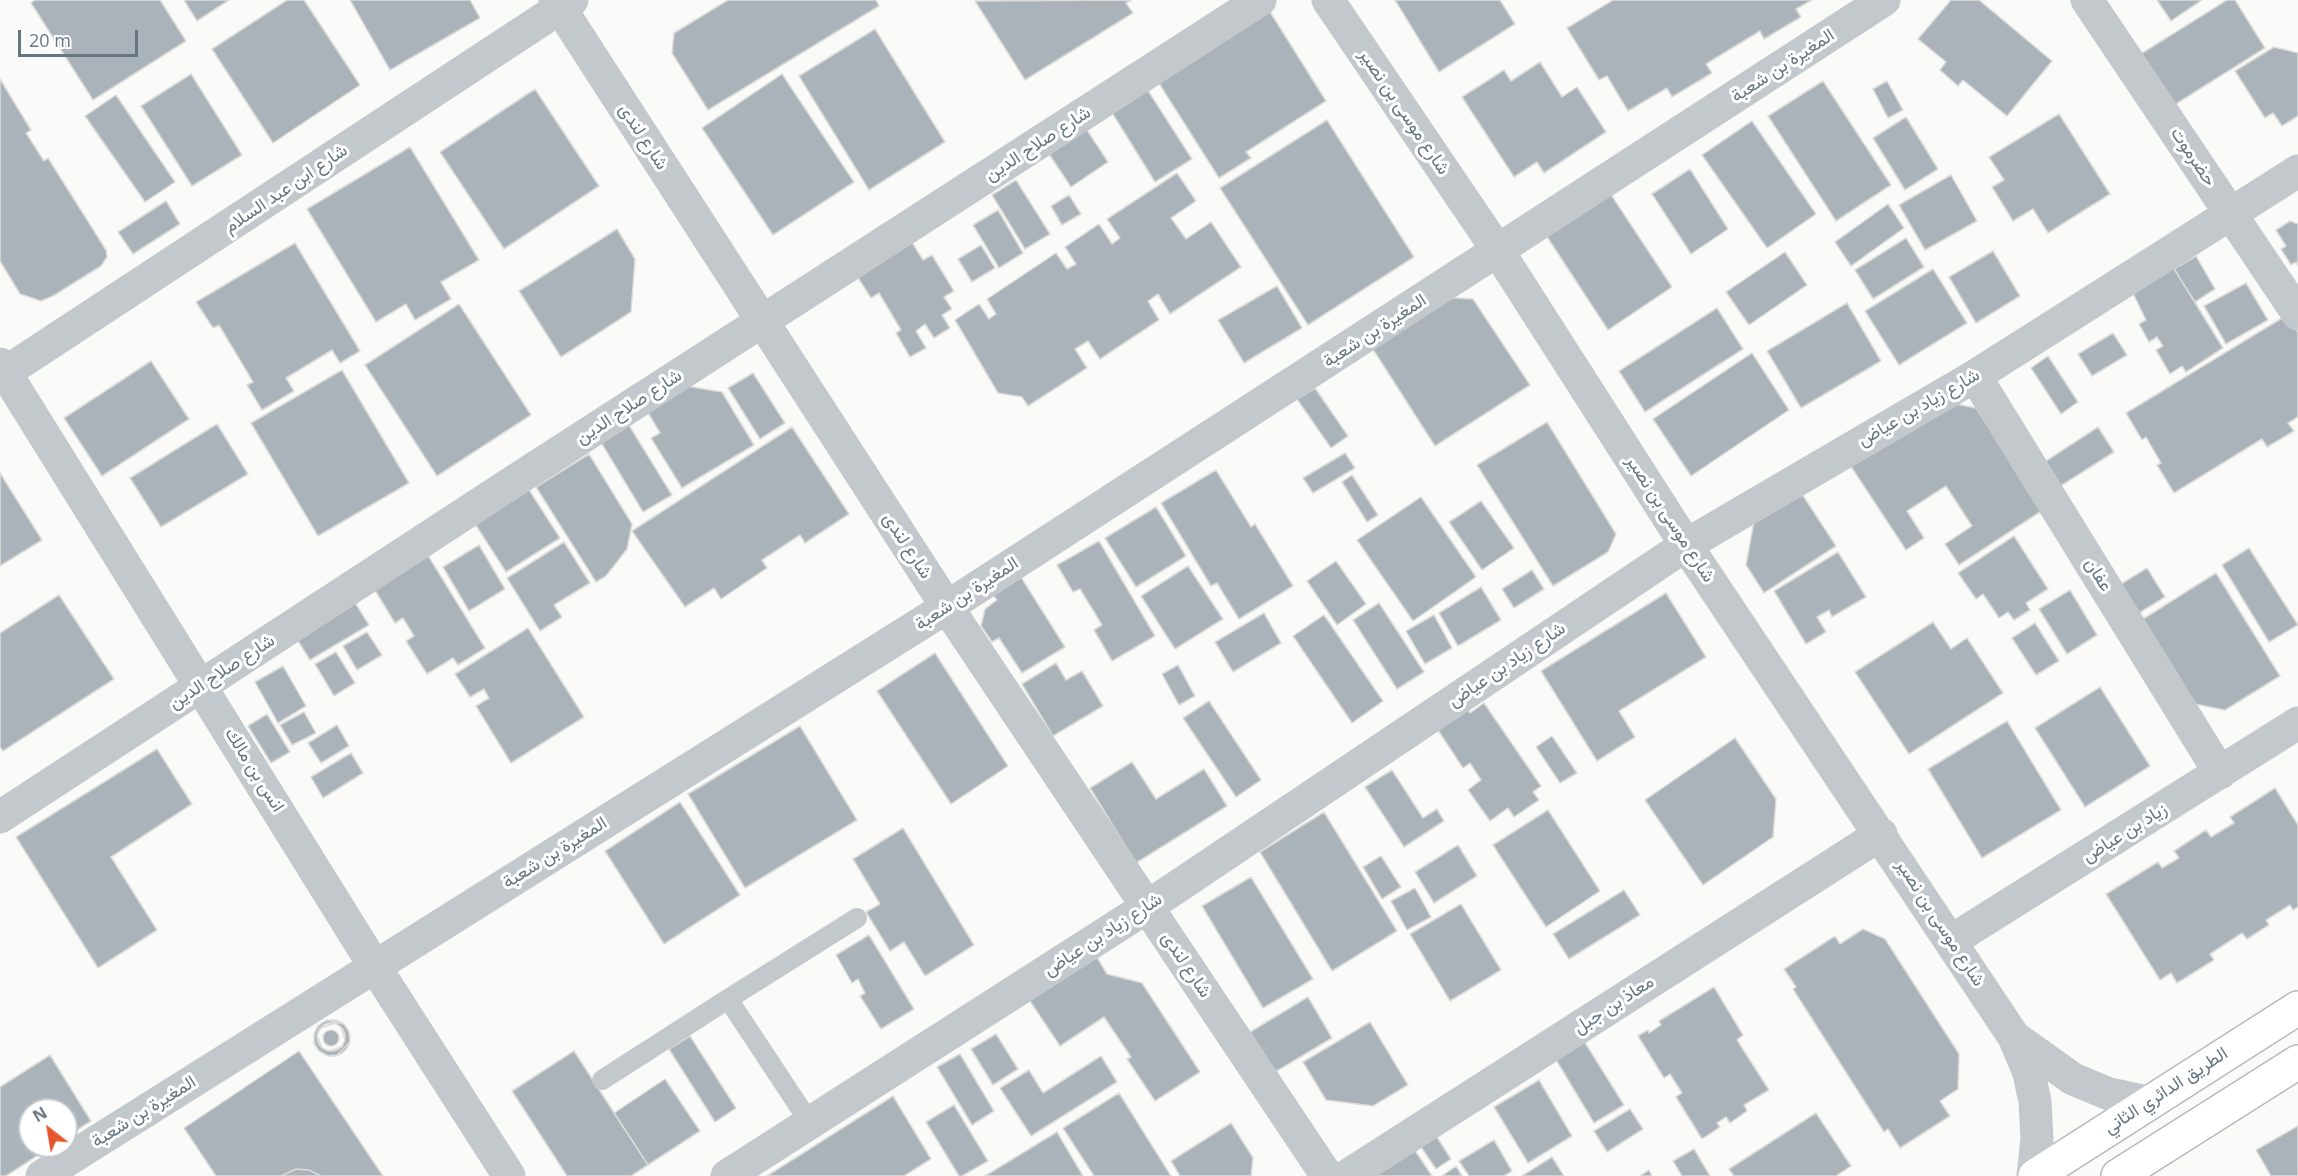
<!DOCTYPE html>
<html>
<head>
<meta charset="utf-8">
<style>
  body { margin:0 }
  #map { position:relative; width:2298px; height:1176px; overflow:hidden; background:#fafaf8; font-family:"Open Sans",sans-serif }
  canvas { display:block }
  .north { position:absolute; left:18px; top:1098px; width:60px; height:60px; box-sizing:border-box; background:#fff; border:2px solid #c1c8cd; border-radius:50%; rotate:329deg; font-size:16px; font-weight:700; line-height:24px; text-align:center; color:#657683 }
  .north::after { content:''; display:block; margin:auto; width:21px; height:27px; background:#e4572e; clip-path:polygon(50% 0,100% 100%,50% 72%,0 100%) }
  .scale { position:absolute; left:18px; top:30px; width:120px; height:27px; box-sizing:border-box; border:3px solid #657683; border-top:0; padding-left:8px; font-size:18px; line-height:21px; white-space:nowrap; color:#657683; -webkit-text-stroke:4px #fff; paint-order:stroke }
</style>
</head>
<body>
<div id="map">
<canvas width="2298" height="1176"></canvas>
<div class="north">N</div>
<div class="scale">20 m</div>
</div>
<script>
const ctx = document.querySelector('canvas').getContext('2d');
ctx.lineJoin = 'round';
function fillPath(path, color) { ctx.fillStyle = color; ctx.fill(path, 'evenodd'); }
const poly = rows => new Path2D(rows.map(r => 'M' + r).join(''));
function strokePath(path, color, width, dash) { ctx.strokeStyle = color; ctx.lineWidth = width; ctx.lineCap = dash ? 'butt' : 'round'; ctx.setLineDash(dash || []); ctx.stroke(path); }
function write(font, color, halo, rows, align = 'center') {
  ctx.font = font + ' "Open Sans",Vazirmatn,sans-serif'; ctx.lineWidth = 6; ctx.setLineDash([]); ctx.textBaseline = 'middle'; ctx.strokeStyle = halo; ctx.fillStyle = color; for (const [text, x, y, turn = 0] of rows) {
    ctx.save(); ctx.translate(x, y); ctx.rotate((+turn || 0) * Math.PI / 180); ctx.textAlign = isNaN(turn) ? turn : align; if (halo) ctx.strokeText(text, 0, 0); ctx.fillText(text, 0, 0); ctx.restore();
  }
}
const building = poly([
  [35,0,160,0,186,41,93,100,31,3,35,0],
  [184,0,229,0,197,21,184,0],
  [287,0,304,0,360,85,273,143,212,49,287,0],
  [350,0,470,0,480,18,390,70,350,0],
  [728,0,876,0,879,6,708,110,672,53,674,33,728,0],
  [1132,0,1126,3,1133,13,1025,80,975,1,1132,0],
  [1395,0,1500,0,1515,24,1439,72,1395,0],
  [1613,0,1812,0,1796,9,1801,17,1764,39,1760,31,1706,64,1712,73,1672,97,1667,88,1628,111,1607,76,1599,80,1567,28,1613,0],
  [1951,0,1979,0,2052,61,2007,116,1963,80,1958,86,1940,70,1946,62,1918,39,1951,0],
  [2157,0,2202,0,2171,21,2157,0],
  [2227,0,2235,0,2265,48,2171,107,2139,55,2227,0],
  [1267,7,1326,101,1246,152,1251,158,1219,178,1155,77,1267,7],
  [875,29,945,142,869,190,799,76,875,29],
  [2274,47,2298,53,2298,116,2282,126,2273,113,2265,118,2235,71,2274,47],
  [1540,62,1562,97,1577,87,1606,132,1544,173,1537,162,1514,177,1462,97,1504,70,1511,81,1540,62],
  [191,74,242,155,192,186,141,106,191,74],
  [782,74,854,182,773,235,702,128,782,74],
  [0,79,31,130,26,133,44,161,48,158,106,250,107,257,101,266,53,296,41,301,20,294,0,261,0,79],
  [1823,81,1891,185,1836,221,1768,116,1823,81],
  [1887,81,1903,110,1888,118,1873,89,1887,81],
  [535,89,599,186,504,249,440,152,535,89],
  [1147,89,1192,159,1155,182,1111,111,1147,89],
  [116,95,175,182,145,202,85,116,116,95],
  [2059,114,2110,194,2048,233,2033,209,2013,221,1992,187,2004,180,1989,157,2059,114],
  [1906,117,1938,169,1905,190,1873,138,1906,117],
  [1327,120,1414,257,1308,325,1220,188,1327,120],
  [1752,121,1816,214,1767,248,1702,155,1752,121],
  [1085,127,1108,162,1071,187,1047,151,1085,127],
  [410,147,479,260,441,282,451,299,415,320,406,304,376,322,307,209,410,147],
  [1690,169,1728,229,1691,254,1652,194,1690,169],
  [1177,173,1196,201,1171,218,1186,239,1211,222,1241,267,1170,314,1158,294,1148,301,1159,320,1100,359,1088,341,1075,349,1087,368,1028,406,1022,397,998,393,955,320,979,304,989,319,996,314,987,299,1056,253,1067,269,1076,264,1065,247,1099,224,1112,244,1120,238,1107,219,1177,173],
  [1951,175,1977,221,1925,250,1899,205,1951,175],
  [1016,180,1050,234,1025,249,992,195,1016,180],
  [1604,184,1672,287,1608,330,1540,226,1604,184],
  [1069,195,1081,214,1062,225,1051,206,1069,195],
  [166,201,180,224,133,254,118,232,166,201],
  [1888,204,1904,228,1851,266,1835,242,1888,204],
  [998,210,1023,253,999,268,973,225,998,210],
  [2290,221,2298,224,2298,266,2296,262,2291,265,2281,249,2286,246,2276,230,2290,221],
  [617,229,635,259,631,312,561,357,519,291,617,229],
  [908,236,923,260,932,255,954,291,944,297,952,309,942,315,950,328,934,338,925,324,916,331,926,348,910,357,896,333,901,330,879,293,871,298,853,270,908,236],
  [1906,238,1924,267,1873,299,1855,270,1906,238],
  [295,243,360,351,340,363,332,350,286,378,294,391,262,410,247,385,253,382,219,325,213,328,196,302,295,243],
  [981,245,995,268,972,282,958,259,981,245],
  [1993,251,2020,296,1976,323,1949,277,1993,251],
  [1785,252,1807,285,1749,325,1726,292,1785,252],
  [2196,256,2215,289,2195,302,2174,269,2196,256],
  [2173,267,2223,348,2186,372,2182,366,2170,374,2156,350,2163,346,2157,337,2149,342,2139,324,2146,320,2127,281,2173,267],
  [1933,269,1967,323,1899,365,1865,311,1933,269],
  [2246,283,2268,320,2226,344,2204,306,2246,283],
  [1277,286,1302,328,1244,363,1218,320,1277,286],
  [1440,297,1473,299,1530,385,1435,446,1369,343,1440,297],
  [1847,303,1881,361,1801,408,1767,351,1847,303],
  [459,304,531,415,437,476,365,365,459,304],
  [1717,308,1743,349,1645,412,1619,371,1717,308],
  [2287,315,2298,332,2298,417,2288,423,2294,431,2267,447,2262,439,2174,493,2157,465,2161,463,2146,437,2142,440,2126,413,2287,315],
  [2113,333,2127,355,2092,376,2078,354,2113,333],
  [1752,353,1789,410,1691,476,1653,419,1752,353],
  [2048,356,2078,402,2061,414,2031,368,2048,356],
  [151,361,189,419,102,476,64,418,151,361],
  [342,370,409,483,318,536,251,423,342,370],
  [753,373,785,423,760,439,728,388,753,373],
  [674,384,722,392,754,445,682,488,651,438,660,433,643,404,674,384],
  [1315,388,1348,436,1331,448,1297,399,1315,388],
  [1941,401,1976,408,2043,510,1959,565,1945,544,1972,526,1946,486,1907,511,1924,538,1906,550,1848,462,1941,401],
  [627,422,672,495,643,512,599,439,627,422],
  [1547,422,1616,534,1608,552,1553,586,1477,465,1547,422],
  [217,424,248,474,161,527,130,478,217,424],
  [792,427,849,514,805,543,800,535,762,560,767,568,721,599,714,588,685,607,632,531,792,427],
  [2098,427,2114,452,2059,487,2043,463,2098,427],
  [1345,453,1355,468,1313,493,1303,478,1345,453],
  [589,454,632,524,627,549,606,576,596,582,536,487,589,454],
  [1216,470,1251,527,1255,524,1293,586,1239,619,1217,583,1211,586,1161,503,1216,470],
  [0,473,42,540,0,566,0,473],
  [1352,475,1378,515,1367,522,1342,482,1352,475],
  [524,482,560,538,506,572,470,516,524,482],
  [1798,488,1836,546,1764,593,1746,565,1755,516,1798,488],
  [1421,497,1476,577,1413,621,1357,540,1421,497],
  [1481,501,1514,548,1482,570,1449,522,1481,501],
  [1156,507,1186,556,1136,587,1105,538,1156,507],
  [2014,536,2048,589,2026,603,2030,610,2014,620,2008,612,1999,618,1983,594,1976,599,1958,573,2014,536],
  [1099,541,1155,636,1112,661,1094,630,1102,625,1080,589,1073,592,1057,565,1099,541],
  [564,542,590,583,554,605,562,617,540,631,507,578,564,542],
  [479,545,505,589,469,611,443,567,479,545],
  [2249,548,2298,625,2269,642,2222,565,2249,548],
  [424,549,485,648,458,665,453,658,427,674,406,641,414,636,403,618,395,623,370,582,424,549],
  [1838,552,1866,597,1832,617,1829,610,1817,617,1826,632,1806,644,1774,591,1838,552],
  [1336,561,1366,604,1337,625,1307,581,1336,561],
  [1188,566,1223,619,1175,649,1141,596,1188,566],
  [2147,568,2165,597,2131,618,2113,589,2147,568],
  [1532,570,1544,589,1514,608,1502,589,1532,570],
  [2216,573,2280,676,2225,710,2195,704,2143,619,2216,573],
  [1021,577,1065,647,1022,673,999,638,992,642,981,626,985,609,997,600,993,595,1021,577],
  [1481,587,1501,620,1458,646,1439,613,1481,587],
  [2070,590,2097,635,2067,654,2039,609,2070,590],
  [1666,593,1706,657,1619,711,1635,737,1597,761,1541,671,1666,593],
  [59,595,114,679,3,751,0,747,0,633,59,595],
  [352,598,369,625,310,660,293,633,352,598],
  [1379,603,1424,672,1397,689,1353,620,1379,603],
  [1264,613,1281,643,1233,672,1215,642,1264,613],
  [1324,615,1383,701,1352,723,1293,636,1324,615],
  [1434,615,1452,648,1425,664,1406,631,1434,615],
  [1933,622,1951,649,1967,638,2003,693,1909,754,1855,672,1933,622],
  [2035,623,2059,661,2036,675,2012,638,2035,623],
  [528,628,584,717,511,763,476,706,489,698,484,689,470,697,455,674,528,628],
  [367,632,382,655,357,670,343,646,367,632],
  [336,652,355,683,334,696,315,664,336,652],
  [935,653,1008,766,951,804,877,691,935,653],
  [1056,663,1066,680,1082,671,1103,706,1053,736,1022,684,1056,663],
  [1178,665,1195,696,1179,705,1162,674,1178,665],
  [283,666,306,706,278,723,255,682,283,666],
  [2100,687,2150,766,2085,807,2035,728,2100,687],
  [1462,700,1470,713,1484,703,1541,786,1533,792,1539,800,1514,817,1508,808,1490,821,1468,790,1481,780,1470,763,1463,768,1432,721,1462,700],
  [1209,701,1261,780,1236,797,1183,718,1209,701],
  [304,712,316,733,292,745,280,725,304,712],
  [267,714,290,752,271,763,248,726,267,714],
  [2007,721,2061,810,1982,858,1928,769,2007,721],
  [337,725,349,746,321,763,308,743,337,725],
  [800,726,857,820,745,888,688,794,800,726],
  [1552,736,1577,773,1560,783,1536,747,1552,736],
  [1735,738,1776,799,1773,837,1703,885,1645,800,1735,738],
  [157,749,192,804,111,857,157,930,98,968,16,837,157,749],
  [351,753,363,773,323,798,311,777,351,753],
  [1132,762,1156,799,1204,769,1227,806,1136,863,1090,788,1132,762],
  [1392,770,1423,818,1437,809,1444,821,1404,847,1365,787,1392,770],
  [2275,788,2298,825,2298,907,2293,910,2290,905,2266,920,2269,925,2247,939,2242,933,2210,954,2214,960,2177,983,2171,973,2160,980,2106,894,2158,862,2162,868,2179,858,2174,851,2206,830,2211,837,2234,823,2230,817,2275,788],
  [680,802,740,895,664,944,605,851,680,802],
  [1548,810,1600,891,1546,927,1493,845,1548,810],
  [1324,812,1397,931,1332,971,1260,852,1324,812],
  [903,828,974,945,925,976,904,942,890,951,866,912,880,904,853,859,903,828],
  [1458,845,1477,876,1434,903,1415,872,1458,845],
  [1381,856,1401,887,1382,899,1363,867,1381,856],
  [1251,877,1313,979,1263,1008,1202,906,1251,877],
  [1415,888,1431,917,1407,930,1391,901,1415,888],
  [1624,890,1640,915,1569,959,1553,934,1624,890],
  [1461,904,1501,970,1450,1001,1410,934,1461,904],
  [1863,929,1885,939,1959,1054,1958,1089,1940,1101,1950,1116,1900,1148,1888,1129,1884,1132,1793,989,1796,987,1784,969,1835,936,1840,944,1863,929],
  [869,935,914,1009,881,1029,860,996,865,993,858,979,852,983,836,955,869,935],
  [1095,954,1107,974,1142,983,1200,1072,1155,1101,1127,1059,1131,1057,1104,1017,1060,1046,1028,998,1095,954],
  [1714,987,1743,1035,1737,1040,1769,1090,1744,1105,1747,1111,1730,1123,1726,1117,1717,1123,1720,1127,1702,1139,1676,1097,1682,1093,1670,1074,1664,1078,1638,1036,1648,1030,1649,1033,1661,1025,1659,1021,1714,987],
  [1308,997,1332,1038,1275,1072,1250,1032,1308,997],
  [326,1020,344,1024,349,1032,350,1042,337,1055,328,1056,319,1051,314,1043,314,1034,318,1026,326,1020],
  [335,1023,341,1027,345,1040,342,1047,329,1051,322,1048,317,1035,321,1028,335,1023],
  [326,1020,344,1024,349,1032,350,1042,337,1055,328,1056,319,1051,314,1043,314,1034,318,1026,326,1020],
  [335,1023,341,1027,345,1040,342,1047,329,1051,322,1048,317,1035,321,1028,335,1023],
  '314 1038a18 18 0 1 1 36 0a18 18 0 1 1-36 0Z',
  [1370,1022,1408,1085,1373,1106,1326,1100,1303,1062,1370,1022],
  '317 1037a14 14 0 1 1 28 0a14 14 0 1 1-28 0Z',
  '323 1038a8 8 0 1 1 16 0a8 8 0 1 1-16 0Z',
  '323 1038a8 8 0 1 1 16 0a8 8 0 1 1-16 0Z',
  '323 1038a8 8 0 1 1 16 0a8 8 0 1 1-16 0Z',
  [996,1034,1018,1069,993,1085,971,1049,996,1034],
  [690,1036,736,1108,715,1122,669,1049,690,1036],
  [1584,1041,1624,1105,1594,1123,1555,1058,1584,1041],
  [299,1051,383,1176,321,1176,309,1170,296,1169,281,1176,216,1176,184,1128,299,1051],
  [574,1051,648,1165,631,1176,567,1176,512,1091,574,1051],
  [960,1054,994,1111,972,1125,937,1067,960,1054],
  [50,1055,91,1121,66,1137,66,1110,30,1110,30,1146,52,1146,6,1176,0,1176,0,1087,50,1055],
  [1101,1056,1117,1082,1031,1136,1000,1088,1029,1070,1043,1093,1101,1056],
  [665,1079,700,1131,648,1165,614,1113,665,1079],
  [1539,1080,1572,1136,1528,1163,1494,1107,1539,1080],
  [1119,1093,1171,1176,1094,1176,1063,1128,1119,1093],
  [893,1096,931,1159,904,1176,767,1176,893,1096],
  [954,1105,988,1161,962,1176,959,1176,926,1122,954,1105],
  [1630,1109,1643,1129,1607,1152,1594,1131,1630,1109],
  [1816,1113,1851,1166,1836,1176,1734,1176,1729,1169,1816,1113],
  [1231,1123,1253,1158,1251,1176,1180,1176,1171,1161,1231,1123],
  [2298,1126,2298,1176,2271,1176,2256,1150,2298,1126],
  [1057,1132,1083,1176,985,1176,1057,1132],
  [1435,1134,1451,1159,1436,1169,1419,1144,1435,1134],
  [1494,1140,1512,1171,1504,1176,1469,1176,1459,1161,1494,1140],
  [1412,1146,1432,1176,1373,1176,1412,1146],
  [1694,1149,1710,1176,1682,1176,1673,1161,1694,1149],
  [1552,1157,1564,1176,1522,1176,1552,1157],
  [1456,1166,1462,1176,1442,1176,1456,1166],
  [296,1169,309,1170,321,1176,281,1176,296,1169],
  [1649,1170,1652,1176,1640,1176,1649,1170]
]);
const lane = poly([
  [602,1080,728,999],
  [810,1123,728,999,857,918]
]);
const street = poly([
  [555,0,947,607,1327,1176],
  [1328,0,1498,251,1686,545,2014,1037,2029,1073,2035,1102,2037,1139,2033,1176],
  [2087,0,2298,314],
  [0,364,375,967,509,1176],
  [0,376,572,0],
  [1975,376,2220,773],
  [0,817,516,480,1260,0],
  [1951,941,2298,723],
  [2014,1037,2073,1079,2109,1094,2147,1102],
  [42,1176,947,607,1884,0],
  [727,1176,1147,907,1686,545,1975,376,2298,171],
  [1347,1176,1881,834]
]);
const primary = poly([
  [2035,1176,2298,1008],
  [2118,1176,2298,1062]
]);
const streetNames = [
  ["المغيرة بن شعبة",1783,66,-33],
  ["شارع موسى بن نصير",1404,112,56],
  ["شارع لندى",643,137,57],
  ["شارع صلاح الدين",1038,144,-33],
  ["حضرموت",2193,157,56],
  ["شارع ابن عبد السلام",286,189,-34],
  ["المغيرة بن شعبة",1375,331,-33],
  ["شارع صلاح الدين",629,407,-33],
  ["شارع زياد بن عياض",1919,408,-30],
  ["شارع موسى بن نصير",1670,519,57],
  ["شارع لندى",907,546,57],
  ["عفان",2098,575,58],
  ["المغيرة بن شعبة",967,594,-33],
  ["شارع زياد بن عياض",1507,665,-34],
  ["شارع صلاح الدين",222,672,-33],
  ["انس بن مالك",254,770,58],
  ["زياد بن عياض",2125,833,-32],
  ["المغيرة بن شعبة",555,853,-32],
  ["شارع موسى بن نصير",1940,923,57],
  ["شارع زياد بن عياض",1103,935,-33],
  ["شارع لندى",1186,965,56],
  ["معاذ بن جبل",1614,1005,-33],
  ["الطريق الدائري الثاني",2166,1091,-33],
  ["المغيرة بن شعبة",144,1112,-32]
];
fillPath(building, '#aab3b9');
strokePath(building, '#dcdcda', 1.5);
strokePath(primary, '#b5babe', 36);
strokePath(lane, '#c3c8cc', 20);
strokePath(street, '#c3c8cc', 33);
strokePath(primary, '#fff', 33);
write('18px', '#657683', '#fff', streetNames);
</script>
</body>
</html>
